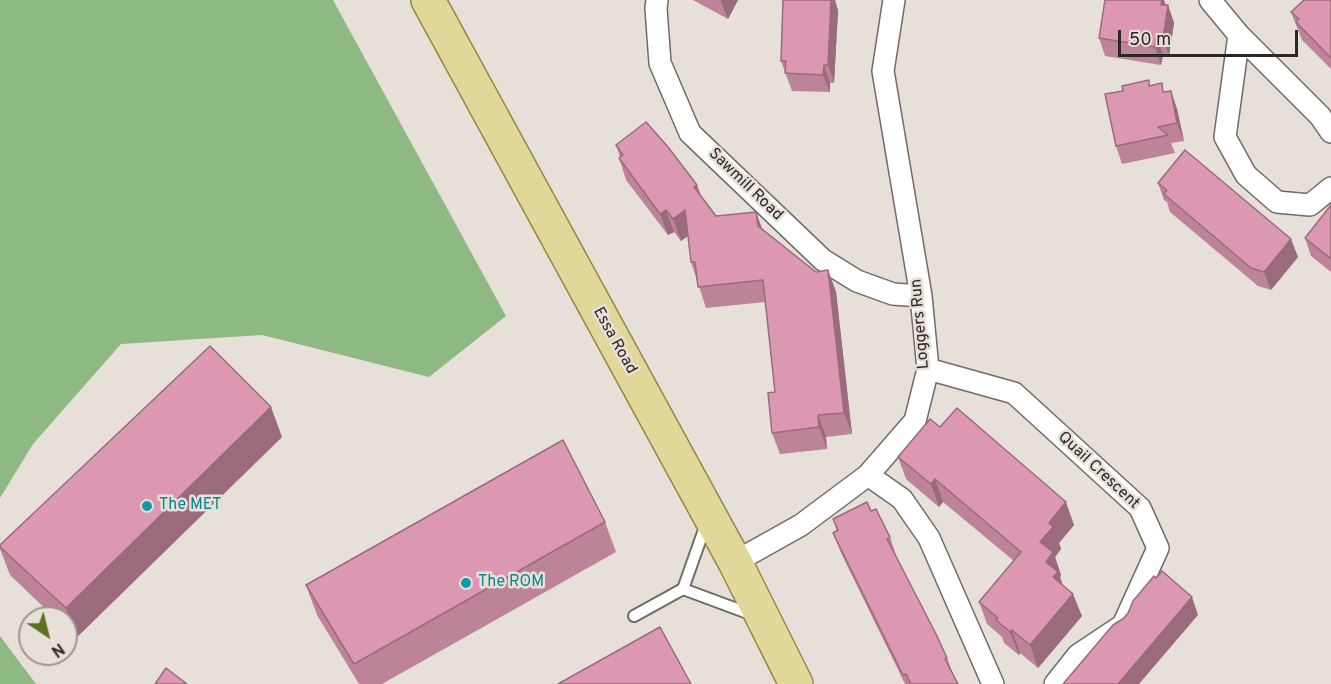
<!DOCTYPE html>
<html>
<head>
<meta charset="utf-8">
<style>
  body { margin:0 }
  #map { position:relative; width:1331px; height:684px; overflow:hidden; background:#e6e0d9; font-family:Overpass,sans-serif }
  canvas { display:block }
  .north { position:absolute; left:18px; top:606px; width:60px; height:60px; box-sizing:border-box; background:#e6e0d9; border:2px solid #9b9691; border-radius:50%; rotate:145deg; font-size:16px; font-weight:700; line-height:24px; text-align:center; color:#2a2725 }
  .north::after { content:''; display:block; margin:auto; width:21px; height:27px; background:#5b7121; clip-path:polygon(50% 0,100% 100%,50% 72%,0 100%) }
  .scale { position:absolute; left:1118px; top:30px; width:180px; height:27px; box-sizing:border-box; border:3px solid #2a2725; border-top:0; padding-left:8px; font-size:18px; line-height:21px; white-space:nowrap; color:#2a2725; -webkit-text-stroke:4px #e6e0d9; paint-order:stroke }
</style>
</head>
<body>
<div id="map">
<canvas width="1331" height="684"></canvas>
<div class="north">N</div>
<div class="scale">50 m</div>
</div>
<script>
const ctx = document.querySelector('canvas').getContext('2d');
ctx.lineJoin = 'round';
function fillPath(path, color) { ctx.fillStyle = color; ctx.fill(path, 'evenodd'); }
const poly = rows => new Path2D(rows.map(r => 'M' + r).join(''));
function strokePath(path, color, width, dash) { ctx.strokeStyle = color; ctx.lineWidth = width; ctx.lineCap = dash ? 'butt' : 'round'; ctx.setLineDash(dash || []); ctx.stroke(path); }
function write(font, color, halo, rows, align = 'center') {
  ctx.font = font + ' Overpass,sans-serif'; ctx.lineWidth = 5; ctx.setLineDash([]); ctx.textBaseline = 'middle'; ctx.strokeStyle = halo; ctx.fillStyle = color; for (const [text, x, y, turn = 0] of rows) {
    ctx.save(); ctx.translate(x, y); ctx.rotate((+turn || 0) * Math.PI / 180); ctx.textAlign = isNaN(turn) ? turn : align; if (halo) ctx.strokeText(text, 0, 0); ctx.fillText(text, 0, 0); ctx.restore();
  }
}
const forest = poly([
  [0,0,333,0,506,316,429,377,262,335,121,344,33,444,0,498],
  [0,636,36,684,0,684]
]);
const service = poly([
  [683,589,753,615],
  [634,616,683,589,706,524]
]);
const minor = poly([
  [657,0,656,8,660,63,690,133,823,260,857,281,893,294,921,296],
  [1210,0,1239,35,1320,116,1331,132],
  [1239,35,1225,137,1246,175,1277,202,1310,205,1331,188],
  [928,369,1014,393,1140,508,1158,548,1123,625,1078,655,1055,684],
  [868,475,902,499,929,538,993,684],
  [735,562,801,525,868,475,915,421,928,369,921,296,883,71,894,0]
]);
const primary = poly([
  [428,0,735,562,796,684]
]);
const wall = poly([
  [693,0,738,0,728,19],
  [783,0,835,0,838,11,834,83,830,83,830,92,792,91,781,61],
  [1331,0,1331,69,1302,40,1291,12],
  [1166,5,1168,5,1174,23,1169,56,1163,55,1161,65,1105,56,1099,38],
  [1151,85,1165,92,1171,91,1177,109,1184,141,1171,143,1175,153,1122,164,1116,146],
  [616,145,701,197,716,216,763,229,816,272,828,270,836,292,852,434,826,437,827,449,780,454,772,433,775,392,765,302,706,308,691,262,688,236,681,241,674,232,668,235,626,180,619,158,620,157],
  [1158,183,1298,257,1271,290,1258,286,1170,212,1167,202,1164,200],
  [1331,205,1331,272,1311,256,1305,238],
  [940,427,1074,525,1059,543,1061,549,1055,557,1061,575,1060,577,1062,584,1082,616,1038,668,1020,653,1019,655,1004,643,1002,637,987,624,979,602,1014,561,943,502,939,507,906,479,898,457],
  [282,437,76,638,66,628,66,618,55,618,10,575,0,549,0,545],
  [871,511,890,537,897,558,947,658,953,674,958,684,905,684,841,553,833,533,837,531,833,519],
  [605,522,616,552,382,684,359,684,317,615,306,585]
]);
const shadedWall = poly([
  [722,0,738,0,728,19,721,1],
  [831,0,835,0,838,11,834,83,828,65],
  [1162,0,1164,0,1167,8,1168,5,1174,23,1169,56,1163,38,1161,5],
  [1156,37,1163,55,1161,65,1155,47],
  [824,65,830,83,830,92,823,75],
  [1171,91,1177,109,1184,141,1177,123],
  [697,185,705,207,694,187],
  [666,210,674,232,668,235,660,214],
  [685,210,693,232,681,241,673,219],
  [756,212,764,234,758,226],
  [1291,239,1298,257,1271,290,1264,272],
  [828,270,836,292,852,434,844,413],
  [271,407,282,437,76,638,66,608],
  [818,415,826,437,827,449,819,427],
  [935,479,943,502,939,507,931,484],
  [1066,502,1074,525,1059,543,1061,549,1055,557,1061,575,1060,577,1066,594,1062,599,1046,562,1040,542,1049,523],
  [1073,594,1082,616,1038,668,1030,645],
  [1192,597,1198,615,1139,684,1118,684],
  [1012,630,1020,653,1019,655,1010,632]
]);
const building = poly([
  [783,0,831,0,828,65,824,65,823,75,785,73,786,61,781,61,783,0],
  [1105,0,1162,0,1161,5,1168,5,1163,38,1156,37,1155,47,1099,38,1105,0],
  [1304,0,1331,0,1331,58,1296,22,1299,19,1291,12,1304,0],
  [1149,80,1149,86,1162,83,1163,92,1171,91,1177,123,1158,127,1168,135,1116,146,1105,94,1123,91,1122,86,1149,80],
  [646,122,668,147,697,185,694,187,716,216,756,212,758,226,816,272,828,270,844,413,818,415,819,427,772,433,768,393,775,392,763,280,698,287,695,262,691,262,685,210,673,219,666,210,660,214,619,158,623,155,616,145,646,122],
  [1185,150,1291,239,1264,272,1251,268,1164,194,1167,190,1158,183,1185,150],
  [1331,205,1331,259,1305,238,1331,205],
  [210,346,271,407,66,608,0,547,0,545,210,346],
  [957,408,1066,502,1049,523,1053,527,1040,542,1053,552,1046,562,1058,572,1053,577,1073,594,1030,645,1012,630,1010,632,996,620,998,618,979,602,1021,552,935,479,931,484,898,457,930,419,940,427,957,408],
  [563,440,605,522,354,664,306,585,563,440],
  [867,502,871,511,876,509,890,537,887,539,936,634,947,658,945,659,958,684,911,684,906,674,903,675,833,533,838,530,833,519,867,502],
  [1162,571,1192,597,1118,684,1063,684,1113,625,1124,618,1128,613,1133,601,1154,576,1156,578,1162,571],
  [660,627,691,684,558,684,660,627],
  [166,668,187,684,155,684,166,668]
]);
const markers = [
  [147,506,6,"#0f9aa8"],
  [466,583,6,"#0f9aa8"]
];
const streetNames = [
  ["Sawmill Road",745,185,44],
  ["Loggers Run",921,324,-95],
  ["Essa Road",614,341,61],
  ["Quail Crescent",1098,471,43]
];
const cultureNames = [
  ["The MET",159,506],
  ["The ROM",478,583]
];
fillPath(forest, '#8fb983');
strokePath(service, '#716b65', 14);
strokePath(minor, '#716b65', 24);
strokePath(primary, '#938844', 36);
strokePath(service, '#fff', 10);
strokePath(minor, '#fff', 21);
strokePath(primary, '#e0d798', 33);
fillPath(wall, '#bd8399');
fillPath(shadedWall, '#9a6a7d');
fillPath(building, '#dc98b2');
strokePath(building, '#9a6a7d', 1.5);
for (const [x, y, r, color] of markers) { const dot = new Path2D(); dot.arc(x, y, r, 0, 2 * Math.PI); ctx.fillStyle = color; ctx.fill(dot); strokePath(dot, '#e6e0d9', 2); }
write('16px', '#2a2725', '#e6e0d9', streetNames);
write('16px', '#0d838f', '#e6e0d9', cultureNames, 'left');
</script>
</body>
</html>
